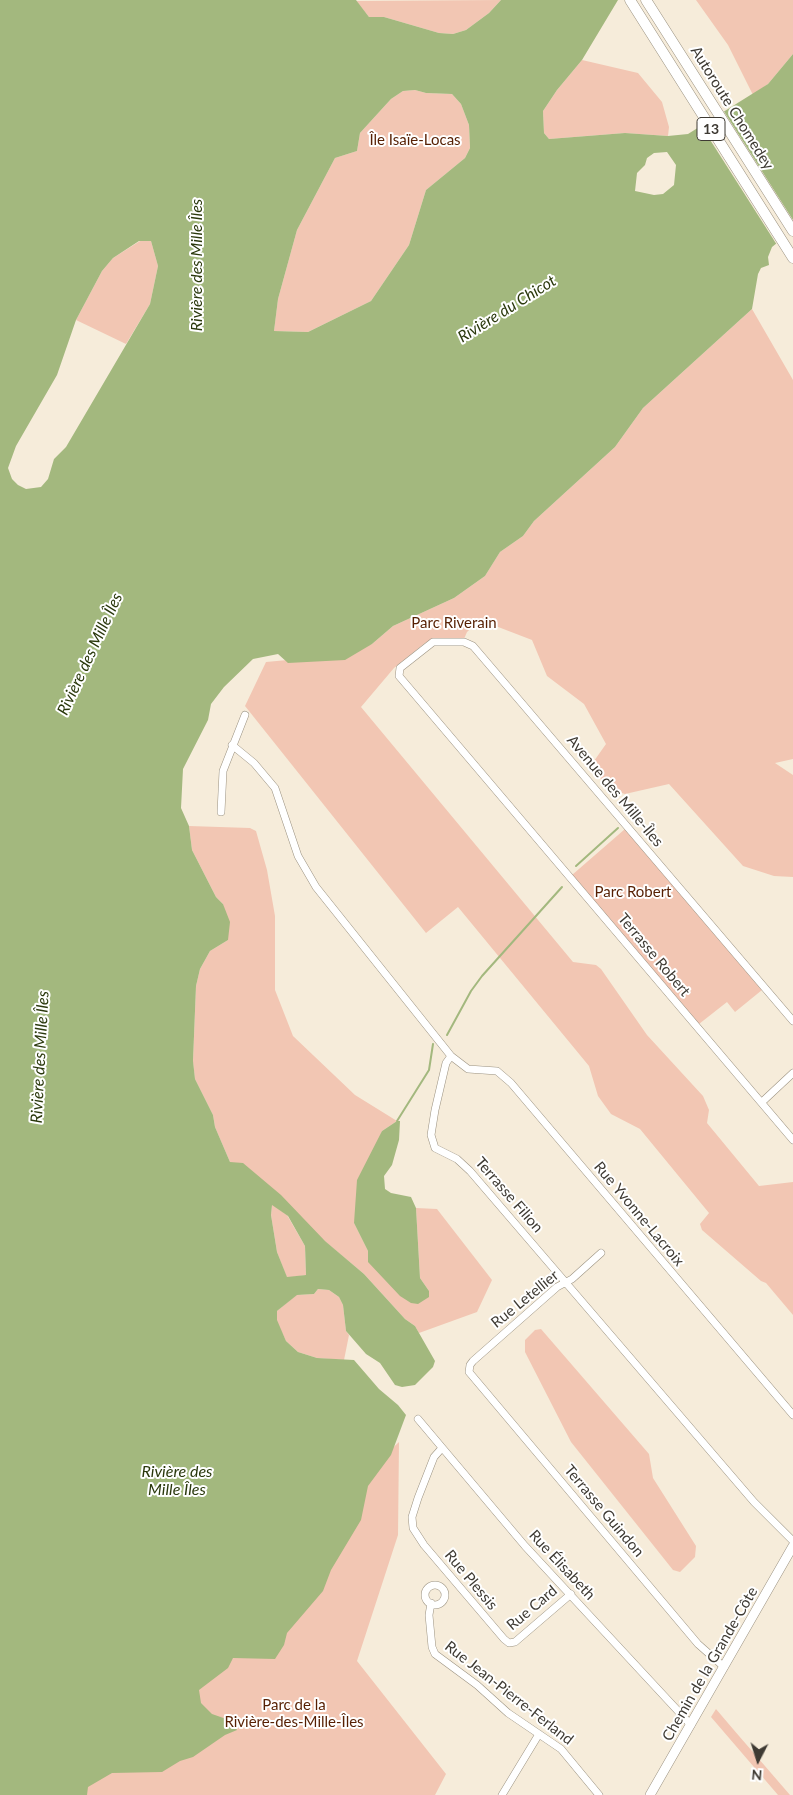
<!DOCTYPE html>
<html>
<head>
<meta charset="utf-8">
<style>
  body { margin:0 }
  #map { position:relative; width:793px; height:1795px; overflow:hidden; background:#f6ecda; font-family:Lato,sans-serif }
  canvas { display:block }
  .north { position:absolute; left:733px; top:1735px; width:50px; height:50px; -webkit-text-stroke:4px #fff; paint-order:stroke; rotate:185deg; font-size:14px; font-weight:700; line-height:20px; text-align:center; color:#3e3a33 }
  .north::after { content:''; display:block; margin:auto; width:18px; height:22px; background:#3e3a33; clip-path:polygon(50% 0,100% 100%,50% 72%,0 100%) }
</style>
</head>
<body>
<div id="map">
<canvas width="793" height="1795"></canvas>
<div class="north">N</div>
</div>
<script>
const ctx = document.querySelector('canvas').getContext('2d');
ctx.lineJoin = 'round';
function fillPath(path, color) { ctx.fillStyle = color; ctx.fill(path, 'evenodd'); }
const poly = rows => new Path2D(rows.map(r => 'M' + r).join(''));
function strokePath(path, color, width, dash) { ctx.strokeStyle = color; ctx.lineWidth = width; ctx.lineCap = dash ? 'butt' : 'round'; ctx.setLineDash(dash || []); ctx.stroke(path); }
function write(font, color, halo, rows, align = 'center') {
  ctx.font = font + ' Lato,sans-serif'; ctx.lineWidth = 4; ctx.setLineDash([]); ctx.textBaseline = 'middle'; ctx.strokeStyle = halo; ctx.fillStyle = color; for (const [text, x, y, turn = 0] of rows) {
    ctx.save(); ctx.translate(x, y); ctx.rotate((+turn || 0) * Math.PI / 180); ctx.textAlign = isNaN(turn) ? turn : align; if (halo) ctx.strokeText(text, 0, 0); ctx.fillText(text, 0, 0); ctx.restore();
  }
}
const green = poly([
  [501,0,489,13,466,30,453,34,439,33,384,17,369,17,356,1],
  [696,0,793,0,793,54,768,84,753,95,728,45],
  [582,60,638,73,662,102,669,127,668,136,625,133,549,139,544,133,543,111,557,90],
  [415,90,426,93,452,94,461,104,469,125,470,148,465,158,426,190,409,245,371,301,308,332,274,331,278,299,297,230,335,158,357,151,360,133,391,99,403,91],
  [140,241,151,241,158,266,150,304,126,344,76,320,102,271,113,258],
  [752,309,793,380,793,759,775,763,793,775,793,877,774,876,743,866,669,784,625,794,604,787,594,761,606,744,584,704,547,676,532,640,480,620,467,632,464,639,432,640,425,643,394,668,361,707,573,962,596,965,601,969,647,1035,703,1096,709,1110,707,1123,759,1186,793,1182,793,1315,766,1283,761,1281,702,1230,700,1224,709,1213,640,1129,611,1114,598,1096,589,1066,458,907,426,933,245,706,266,662,320,657,372,644,393,626,454,598,485,576,500,552,523,536,534,521,615,447,643,408],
  [189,826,250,828,256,831,267,870,275,916,275,990,293,1036,355,1095,397,1121,382,1131,354,1223,368,1251,369,1262,429,1291,420,1278,416,1208,437,1209,492,1280,477,1312,419,1333,415,1326,405,1319,364,1274,230,1162,215,1127,213,1115,195,1079,193,1062,196,986,200,969,210,951,228,940,223,904,216,897,192,850],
  [625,829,762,990,735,1012,727,1002,699,1024,572,875],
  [272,1204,287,1215,305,1246,306,1275,287,1278,277,1252,271,1215],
  [318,1289,329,1290,339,1297,343,1305,346,1331,349,1335,344,1360,317,1358,298,1352,286,1341,276,1320,277,1311,296,1295,314,1294],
  [541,1329,649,1454,653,1478,696,1546,695,1557,680,1572,673,1570,571,1442,525,1352,525,1340,535,1330],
  [399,1442,398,1535,357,1661,446,1774,435,1795,81,1795,84,1775,186,1681,364,1475],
  [716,1709,733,1729,790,1795,778,1795,711,1717]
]);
const water = poly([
  [0,0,356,0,369,17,384,17,439,33,453,34,466,30,489,13,501,0,618,0,582,60,557,90,543,111,544,133,549,139,625,133,668,136,688,134,768,84,793,54,793,230,772,247,768,257,769,265,761,268,758,274,752,309,643,408,615,447,534,521,523,536,500,552,485,576,454,598,393,626,372,644,345,660,288,663,278,654,253,659,224,687,211,704,208,720,183,769,181,808,189,826,192,850,216,897,223,904,230,922,228,940,210,951,200,969,196,986,193,1061,195,1079,213,1115,215,1127,230,1162,243,1163,281,1195,325,1241,364,1274,405,1319,415,1326,435,1361,433,1367,415,1385,402,1387,395,1385,380,1363,366,1354,346,1331,343,1305,339,1297,329,1290,318,1289,314,1294,297,1295,277,1311,277,1320,286,1341,298,1352,317,1358,354,1360,379,1389,398,1405,406,1415,391,1455,368,1486,361,1520,331,1570,323,1591,287,1633,284,1645,275,1659,233,1658,228,1668,199,1690,201,1703,212,1714,232,1721,237,1730,225,1735,193,1757,180,1761,162,1772,112,1773,88,1787,87,1795,0,1795],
  [415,90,426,93,452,94,461,104,469,125,470,148,465,158,426,190,409,245,371,301,308,332,274,331,278,299,297,230,335,158,357,151,360,133,391,99,403,91],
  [667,152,676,165,674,185,663,194,654,195,635,191,637,173,645,165,647,158,654,153],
  [139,241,151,241,158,266,150,304,66,447,54,459,48,479,41,487,26,489,18,485,12,479,8,468,16,446,57,375,76,320,102,271,113,258],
  [272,1205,288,1216,305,1246,306,1275,287,1277,277,1252,271,1215],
  [397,1121,400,1121,399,1140,392,1165,384,1176,385,1189,391,1193,411,1197,416,1208,420,1278,429,1291,429,1297,418,1304,411,1303,400,1296,368,1262,368,1251,354,1223,357,1180,382,1131]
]);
const pier = poly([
  [723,110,793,220,793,233,777,245,700,124]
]);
const stream = poly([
  [576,866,618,828],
  [447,1035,471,991,482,976,562,887],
  [397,1121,429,1070,433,1044]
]);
const minor = poly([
  [232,745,254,763,275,788,298,856,316,887,451,1056,468,1069,497,1071,511,1083,793,1415],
  [221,812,223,771,245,715],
  [793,1021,473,646,464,642,433,642,400,668,399,676,793,1140],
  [451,1056,446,1063,435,1110,431,1135,435,1148,457,1159,470,1171,754,1502,793,1541],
  [762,1102,793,1073],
  [601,1253,572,1279,557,1287,473,1361,470,1365,469,1372,698,1644,724,1667],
  [418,1419,525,1546,691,1725],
  [442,1448,434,1457,418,1498,412,1517,413,1528,424,1545,504,1639,509,1643,515,1642,571,1594],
  '425 1595a10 10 0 1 1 20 0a10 10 0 1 1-20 0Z',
  [431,1603,429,1615,432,1647,435,1654,477,1685,508,1713,561,1749,599,1795],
  [502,1795,539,1734]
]);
const major = poly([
  [650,1795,793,1546]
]);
const highway = poly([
  [630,0,793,258],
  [646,0,793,231]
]);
const shields = [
  [711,129,28]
];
const shieldNames = [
  ["13",711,129]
];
const streetNames = [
  ["Autoroute Chomedey",732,108,58],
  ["Avenue des Mille-Îles",615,791,50],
  ["Terrasse Robert",654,955,50],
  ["Terrasse Filion",509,1195,49],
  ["Rue Yvonne-Lacroix",639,1214,50],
  ["Rue Letellier",525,1299,-39],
  ["Terrasse Guindon",604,1511,50],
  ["Rue Élisabeth",562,1565,47],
  ["Rue Plessis",471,1580,50],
  ["Rue Card",532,1608,-40],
  ["Chemin de la Grande-Côte",710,1664,-60],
  ["Rue Jean-Pierre-Ferland",509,1693,38]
];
const parkNames = [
  ["Île Isaïe-Locas",415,140],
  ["Parc Riverain",454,623],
  ["Parc Robert",633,892],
  ["Parc de la",294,1705],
  ["Rivière-des-Mille-Îles",294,1722]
];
const waterNames = [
  ["Rivière des Mille Îles",197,265,-90],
  ["Rivière du Chicot",507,309,-32],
  ["Rivière des Mille Îles",90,654,-65],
  ["Rivière des Mille Îles",40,1057,-87],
  ["Rivière des",177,1472],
  ["Mille Îles",177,1490]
];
fillPath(green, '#f2c6b3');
fillPath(water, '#a3b87e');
fillPath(pier, '#f6ecda');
strokePath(stream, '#a3b87e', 2);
strokePath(minor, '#9b9281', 8);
strokePath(major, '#9b9281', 10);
strokePath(highway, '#9b9281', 11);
strokePath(minor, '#fff', 7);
strokePath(major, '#fff', 9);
strokePath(highway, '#fff', 10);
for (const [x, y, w] of shields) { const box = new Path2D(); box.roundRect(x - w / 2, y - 11.5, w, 23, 4); ctx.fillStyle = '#fff'; ctx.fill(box); strokePath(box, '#3e3a33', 1); }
write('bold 14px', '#3e3a33', null, shieldNames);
write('15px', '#3e3a33', '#fff', streetNames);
write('15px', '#561f02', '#fff', parkNames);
write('italic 16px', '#2a380c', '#fff', waterNames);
</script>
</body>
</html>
